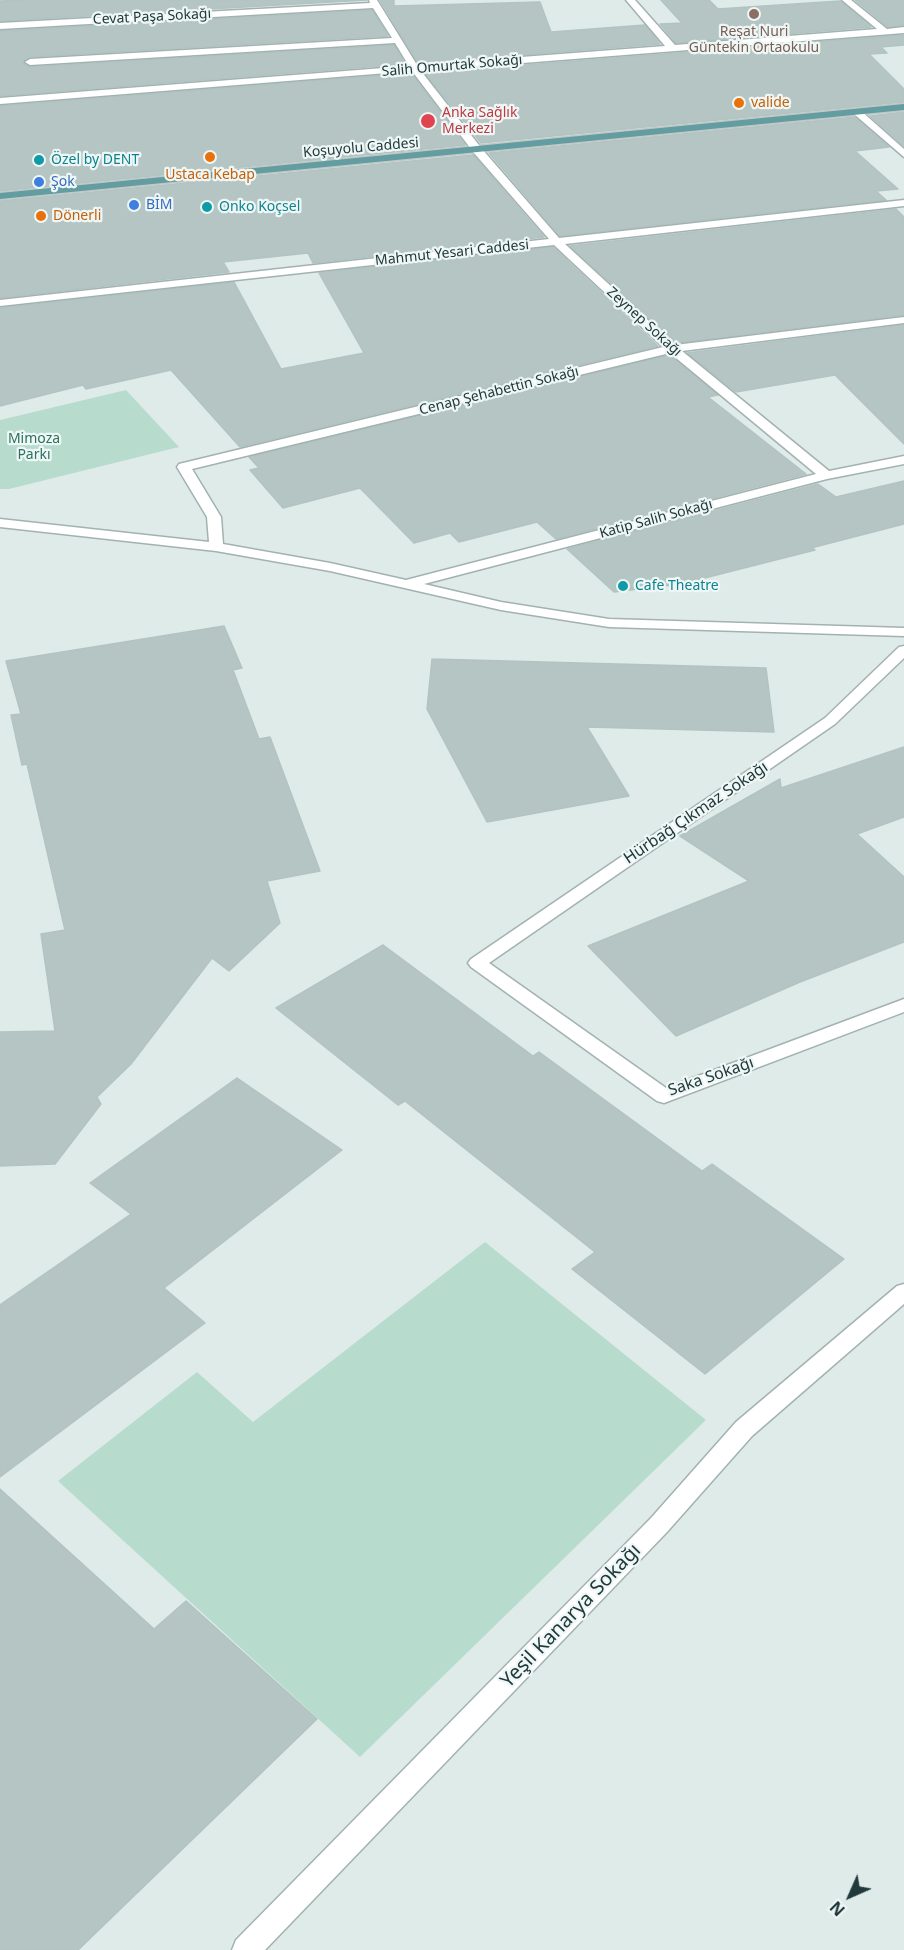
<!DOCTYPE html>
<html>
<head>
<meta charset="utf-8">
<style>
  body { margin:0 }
  #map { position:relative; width:904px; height:1950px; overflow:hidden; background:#dfebe9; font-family:"Noto Sans",sans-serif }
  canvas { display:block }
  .north { position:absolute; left:820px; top:1866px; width:60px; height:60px; -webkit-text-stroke:4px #eff7f6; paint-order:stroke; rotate:225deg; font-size:16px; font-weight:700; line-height:24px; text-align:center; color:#20393b }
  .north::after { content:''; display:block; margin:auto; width:21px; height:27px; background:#20393b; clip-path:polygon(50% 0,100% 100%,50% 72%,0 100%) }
</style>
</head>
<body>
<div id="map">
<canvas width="904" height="1950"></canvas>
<div class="north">N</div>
</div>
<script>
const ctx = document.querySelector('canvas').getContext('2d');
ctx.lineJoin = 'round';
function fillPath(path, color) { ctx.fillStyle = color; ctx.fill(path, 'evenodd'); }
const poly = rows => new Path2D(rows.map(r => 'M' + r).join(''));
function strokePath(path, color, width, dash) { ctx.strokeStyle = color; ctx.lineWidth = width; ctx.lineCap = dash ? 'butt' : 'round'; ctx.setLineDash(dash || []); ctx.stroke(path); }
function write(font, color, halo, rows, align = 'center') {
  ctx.font = font + ' "Noto Sans",sans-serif'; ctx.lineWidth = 4.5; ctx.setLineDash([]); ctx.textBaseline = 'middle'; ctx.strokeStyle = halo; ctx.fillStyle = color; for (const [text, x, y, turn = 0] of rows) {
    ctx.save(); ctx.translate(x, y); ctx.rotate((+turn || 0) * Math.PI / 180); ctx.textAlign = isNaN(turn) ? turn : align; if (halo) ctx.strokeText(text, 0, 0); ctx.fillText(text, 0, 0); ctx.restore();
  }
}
const green = poly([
  [126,390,179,447,9,489,0,489,0,420],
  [485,1242,706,1420,360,1757,58,1481,197,1372,253,1422]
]);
const building = poly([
  [26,0,367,0,0,21,0,1,26,0],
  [380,0,394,0,394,6,540,2,551,32,645,25,660,44,418,63,380,0],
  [661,0,709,0,718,9,840,1,871,27,676,43,660,24,682,23,661,0],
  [855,0,904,0,904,25,888,27,855,0],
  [372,10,388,36,30,57,23,63,30,67,394,45,405,64,0,96,0,31,372,10],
  [904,35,904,45,881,47,887,53,869,54,904,89,904,102,481,143,425,73,904,35],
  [411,73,465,145,0,191,0,106,411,73],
  [904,112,904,146,870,116,904,112],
  [854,117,889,147,855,151,898,189,876,191,886,200,560,236,489,153,854,117],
  [473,155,544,237,313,263,308,253,223,262,229,272,0,298,0,201,473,155],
  [896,209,904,217,904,315,676,343,570,246,896,209],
  [553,247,658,346,240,447,171,370,86,389,83,385,0,406,0,308,234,282,281,369,364,353,319,273,553,247],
  [904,325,904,444,835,375,736,392,687,353,904,325],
  [669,355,718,395,708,397,806,474,556,539,537,522,459,542,450,533,414,543,360,488,283,508,250,470,259,468,249,457,669,355],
  [904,481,904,524,811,548,815,550,681,584,614,592,567,549,818,484,836,497,904,481],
  [224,626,242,668,233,670,259,739,270,737,320,871,267,881,280,923,229,971,212,958,131,1064,97,1097,101,1104,55,1164,0,1166,0,1032,55,1031,41,934,65,930,27,764,22,765,11,715,21,714,6,661,224,626],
  [432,659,766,668,774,732,587,727,629,796,487,822,427,709,432,659],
  [904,747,904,817,857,834,904,877,904,942,800,982,676,1036,588,946,749,881,680,836,780,779,781,788,904,747],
  [383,945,533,1056,539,1052,702,1171,712,1164,844,1259,705,1374,572,1269,595,1252,405,1101,398,1105,276,1008,383,945],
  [237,1078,342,1150,164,1288,205,1323,0,1477,0,1305,131,1214,90,1183,237,1078],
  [0,1489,154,1629,186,1601,317,1719,78,1950,0,1950,0,1489]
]);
const minor = poly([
  [369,0,377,0,417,65,665,46,626,0,635,0,675,45,877,29,842,0,851,0,887,29,904,27,904,33,421,71,482,149,559,238,904,200,904,206,565,244,675,345,904,317,904,323,682,351,829,471,904,456,904,464,827,479,424,584,501,602,609,619,904,628,904,636,609,627,501,610,330,571,216,551,0,527,0,519,209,542,207,517,177,467,179,464,663,347,554,245,0,306,0,300,549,239,474,153,412,71,0,104,0,98,409,66,395,43,30,65,25,62,30,59,392,38,373,8,0,29,0,23,370,3,369,0],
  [670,353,816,474,406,580,330,563,223,544,221,517,192,469,670,353],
  [854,110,860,110,904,149,904,157,854,114,854,110],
  [904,646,904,658,835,724,489,963,666,1088,904,999,904,1012,664,1103,657,1101,471,967,468,963,471,959,825,718,899,647,904,646],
  [904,1284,904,1304,752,1436,667,1532,265,1950,232,1950,236,1940,651,1518,736,1422,897,1286,904,1284]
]);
const major = poly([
  [904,104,904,110,0,199,0,193,904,104]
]);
const markers = [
  [754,14,6,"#8d6e63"],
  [739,103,6,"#e8710a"],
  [428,121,8,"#e0444e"],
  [210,157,6,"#e8710a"],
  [39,160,6,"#0f9aa8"],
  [39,182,6,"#3f7fe0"],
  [134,205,6,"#3f7fe0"],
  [207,207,6,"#0f9aa8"],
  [41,216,6,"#e8710a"],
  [623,586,6,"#0f9aa8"]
];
const farStreetnames = [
  ["Cevat Paşa Sokağı",152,17,-3],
  ["Salih Omurtak Sokağı",452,66,-5],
  ["Koşuyolu Caddesi",361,148,-5],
  ["Mahmut Yesari Caddesi",452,253,-6],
  ["Zeynep Sokağı",644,322,42],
  ["Cenap Şehabettin Sokağı",499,391,-14],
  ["Katip Salih Sokağı",656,519,-15]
];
const farEducationnames = [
  ["Reşat Nuri",754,32],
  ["Güntekin Ortaokulu",754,48]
];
const farFoodnames = [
  ["valide",751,103],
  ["Ustaca Kebap",210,175,"center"],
  ["Dönerli",53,216]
];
const farHealthnames = [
  ["Anka Sağlık",442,113],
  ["Merkezi",442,129]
];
const farCulturenames = [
  ["Özel by DENT",51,160],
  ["Onko Koçsel",219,207],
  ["Cafe Theatre",635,586]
];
const farShopnames = [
  ["Şok",51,182],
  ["BİM",146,205]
];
const farParknames = [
  ["Mimoza",34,439],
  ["Parkı",34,455]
];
const streetNames = [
  ["Hürbağ Çıkmaz Sokağı",696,813,-34],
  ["Saka Sokağı",711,1077,-19]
];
const nearStreetnames = [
  ["Yeşil Kanarya Sokağı",571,1616,-46]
];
fillPath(green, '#b7dccd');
fillPath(building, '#b4c5c3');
strokePath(building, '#b2c4c2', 1.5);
strokePath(minor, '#a2b2b1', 3);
strokePath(major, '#c1c8c8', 3);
fillPath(minor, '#fff');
fillPath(major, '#639da1');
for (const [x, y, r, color] of markers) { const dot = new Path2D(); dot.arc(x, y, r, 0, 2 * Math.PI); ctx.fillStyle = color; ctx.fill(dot); strokePath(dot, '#eff7f6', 2); }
write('14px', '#20393b', '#eff7f6', farStreetnames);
write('14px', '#785e54', '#eff7f6', farEducationnames);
write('14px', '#c56008', '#eff7f6', farFoodnames, 'left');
write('14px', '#be3a42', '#eff7f6', farHealthnames, 'left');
write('14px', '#0d838f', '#eff7f6', farCulturenames, 'left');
write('14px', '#366cbe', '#eff7f6', farShopnames, 'left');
write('14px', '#2a725d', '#eff7f6', farParknames);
write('16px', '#20393b', '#eff7f6', streetNames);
write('20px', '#20393b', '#eff7f6', nearStreetnames);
</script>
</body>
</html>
